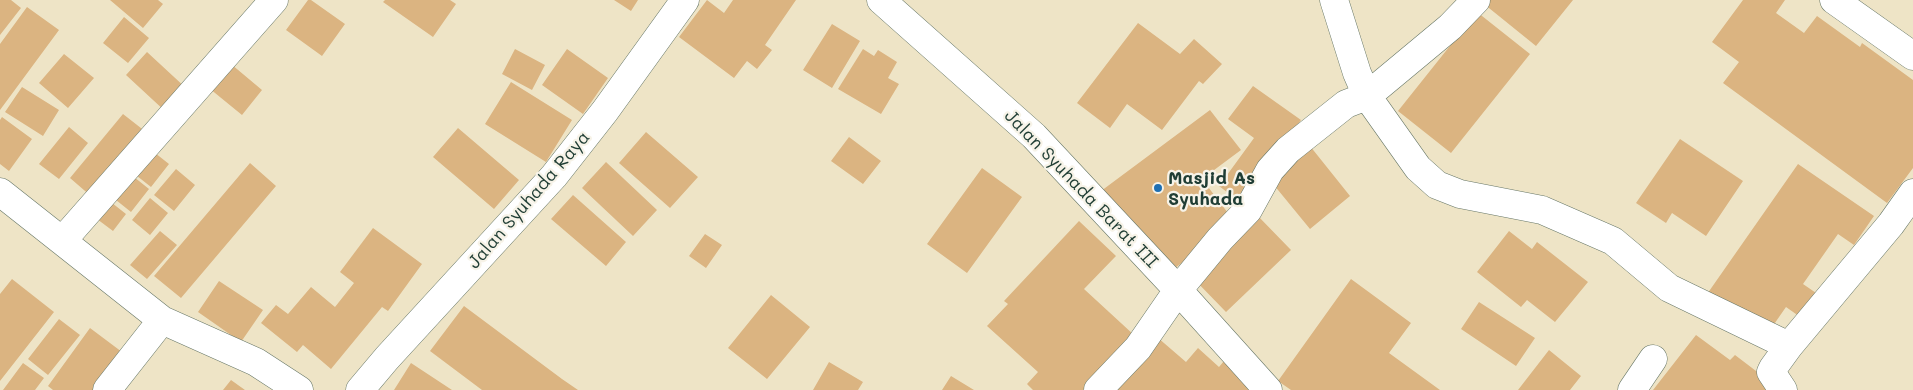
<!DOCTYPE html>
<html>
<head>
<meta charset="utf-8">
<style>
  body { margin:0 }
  canvas { display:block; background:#eee4c6 }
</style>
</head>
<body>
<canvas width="1913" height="390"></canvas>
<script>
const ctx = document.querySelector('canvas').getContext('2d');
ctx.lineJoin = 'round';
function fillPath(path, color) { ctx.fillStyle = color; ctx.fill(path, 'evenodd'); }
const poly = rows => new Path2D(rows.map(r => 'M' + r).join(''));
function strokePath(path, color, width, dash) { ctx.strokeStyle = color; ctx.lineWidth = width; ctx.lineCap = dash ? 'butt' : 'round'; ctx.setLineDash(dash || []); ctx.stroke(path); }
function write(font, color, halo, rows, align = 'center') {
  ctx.font = font + ' Mali,sans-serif'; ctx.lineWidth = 4.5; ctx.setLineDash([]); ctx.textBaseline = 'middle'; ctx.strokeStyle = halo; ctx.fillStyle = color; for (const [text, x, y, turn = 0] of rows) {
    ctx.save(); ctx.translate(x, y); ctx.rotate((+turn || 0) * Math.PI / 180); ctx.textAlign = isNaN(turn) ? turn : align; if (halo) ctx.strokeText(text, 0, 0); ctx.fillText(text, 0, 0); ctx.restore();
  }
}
const building = poly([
  [0,0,11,0,21,8,0,35],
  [110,0,158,0,163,4,143,28],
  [308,0,311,0,345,24,322,56,286,30],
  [385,0,450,0,456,4,433,37,383,2],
  [614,0,638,0,631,11],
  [707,0,724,13,733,0,796,0,765,45,772,50,757,69,747,61,734,78,679,37],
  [1487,0,1573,0,1536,46,1484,4],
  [1743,0,1785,0,1776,13,1804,33,1817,16,1860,47,1862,43,1913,80,1913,168,1887,203,1723,83,1739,62,1712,42],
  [27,7,59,30,0,110,0,44],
  [1477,12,1530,54,1451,153,1398,111],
  [124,17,149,38,128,63,103,43],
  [1138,23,1180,54,1194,39,1222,64,1203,84,1199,81,1162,130,1127,104,1110,128,1077,103],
  [832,24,860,41,832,88,803,70],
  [515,49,545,65,532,90,502,74],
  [567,49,608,78,583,114,542,85],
  [863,49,874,56,878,50,897,62,888,78,899,84,881,114,838,89],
  [147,52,187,89,166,112,126,75],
  [64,54,94,78,68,108,39,83],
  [225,59,262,90,242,115,204,84],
  [511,82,572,120,546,162,485,124],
  [1253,86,1301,120,1240,202,1219,186,1254,138,1228,119],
  [22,87,59,110,43,136,5,112],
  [1210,110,1241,150,1202,179,1231,217,1215,238,1171,271,1097,194],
  [123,114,146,132,92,197,70,178],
  [2,117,32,139,9,171,0,164,0,120],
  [69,127,88,143,59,179,39,164],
  [458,128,519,180,494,209,433,157],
  [646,132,698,177,670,208,619,163],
  [849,137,881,161,863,184,831,161],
  [1680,139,1743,181,1706,236,1672,213,1666,223,1636,203],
  [1310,146,1350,196,1310,229,1269,179],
  [150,149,169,164,151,187,132,172],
  [606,162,657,210,633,236,582,188],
  [250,163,276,186,181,298,154,276],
  [1798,164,1874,216,1854,245,1838,234,1803,284,1819,295,1803,319,1786,307,1770,330,1705,297],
  [982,168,1022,197,967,273,927,244],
  [176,169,195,185,174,211,154,195],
  [129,173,149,189,131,212,111,196],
  [573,195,626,242,606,266,551,219],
  [150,198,168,213,150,235,132,220],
  [107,199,126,214,113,231,93,216],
  [1257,215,1291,250,1226,312,1192,277],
  [1079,221,1116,256,1084,289,1134,335,1083,390,1033,390,1027,384,1038,372,987,326,1008,304,1004,301],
  [373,228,422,264,388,311,382,307,331,369,303,345,297,352,261,323,276,305,288,314,311,287,335,307,354,283,340,272],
  [160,231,177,245,147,279,130,265],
  [1509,231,1532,249,1537,242,1588,282,1555,322,1527,300,1521,307,1477,272],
  [705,234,722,245,706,268,689,256],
  [12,279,54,312,0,381,0,294],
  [1351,279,1411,323,1389,353,1440,390,1291,390,1278,381],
  [219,281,263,310,241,342,198,312],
  [771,295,810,327,767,379,728,348],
  [1479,302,1535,338,1516,366,1461,329],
  [464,306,562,379,578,390,482,390,430,351],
  [59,319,80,335,48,375,28,359],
  [90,328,122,352,94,390,53,390,48,386],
  [1696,335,1730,360,1735,355,1781,390,1653,390],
  [1157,337,1186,362,1198,348,1219,367,1224,361,1258,390,1118,390,1113,386],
  [1549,350,1581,376,1570,390,1518,390],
  [829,362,863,382,858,390,813,390],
  [23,363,44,378,35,390,3,390],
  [411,363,452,390,394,390],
  [951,376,974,390,942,390],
  [231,380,245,390,223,390]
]);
const minor = poly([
  [881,0,1034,136,1178,290,1268,390],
  [1334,0,1357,73,1367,96,1418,168,1437,185,1460,194,1542,210,1613,241,1669,288,1789,346],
  [1834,0,1913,56],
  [0,192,162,320],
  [62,241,274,0],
  [107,390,162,320,256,362,299,390],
  [360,390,387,358,554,176,605,111,685,0],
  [1098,390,1138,348,1178,290,1220,239,1248,210,1270,170,1288,150,1346,104,1367,96,1450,27,1476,0],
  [1632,390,1653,359],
  [1783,390,1771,372,1773,368,1789,346,1891,224,1913,193]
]);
const markers = [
  [1158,188,5,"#1f6fb2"]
];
const poiNames = [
  ["Masjid As",1168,178],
  ["Syuhada",1168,199]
];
const streetNames = [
  ["Jalan Syuhada Barat III",1081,189,46],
  ["Jalan Syuhada Raya",529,200,-49]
];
fillPath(building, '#dbb481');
strokePath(minor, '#677767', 29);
strokePath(minor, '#fff', 28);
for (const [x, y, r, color] of markers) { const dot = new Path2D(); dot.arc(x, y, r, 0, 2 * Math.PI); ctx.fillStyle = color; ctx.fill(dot); strokePath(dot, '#f7f3e8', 2); }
write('bold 18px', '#1f3d34', '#f7f3e8', poiNames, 'left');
write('18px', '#1f3d34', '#f7f3e8', streetNames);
</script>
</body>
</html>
